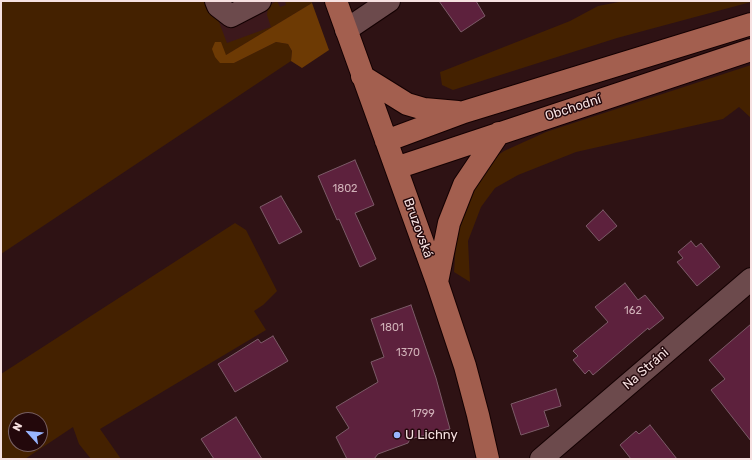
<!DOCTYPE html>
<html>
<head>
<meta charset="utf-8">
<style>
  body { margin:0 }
  #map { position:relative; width:752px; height:460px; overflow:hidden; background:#2e1214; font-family:Rubik,sans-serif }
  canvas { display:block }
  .frame { position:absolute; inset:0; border:2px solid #f6e1e1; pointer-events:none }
  .north { position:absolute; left:8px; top:412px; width:40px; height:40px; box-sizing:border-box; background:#23080b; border:1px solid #775f61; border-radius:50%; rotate:297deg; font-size:11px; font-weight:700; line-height:16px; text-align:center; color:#f6e1e1 }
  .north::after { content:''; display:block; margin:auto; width:14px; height:18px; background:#98b5fd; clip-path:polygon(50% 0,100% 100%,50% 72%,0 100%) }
</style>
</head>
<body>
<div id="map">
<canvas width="752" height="460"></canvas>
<div class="frame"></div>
<div class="north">N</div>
</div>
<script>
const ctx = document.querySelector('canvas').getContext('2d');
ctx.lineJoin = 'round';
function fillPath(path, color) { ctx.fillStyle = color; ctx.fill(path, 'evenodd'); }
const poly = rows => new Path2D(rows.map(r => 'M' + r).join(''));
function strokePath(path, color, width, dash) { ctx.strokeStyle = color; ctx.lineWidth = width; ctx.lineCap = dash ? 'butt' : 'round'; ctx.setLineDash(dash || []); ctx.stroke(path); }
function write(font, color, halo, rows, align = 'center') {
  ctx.font = font + ' Rubik,sans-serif'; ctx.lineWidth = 3; ctx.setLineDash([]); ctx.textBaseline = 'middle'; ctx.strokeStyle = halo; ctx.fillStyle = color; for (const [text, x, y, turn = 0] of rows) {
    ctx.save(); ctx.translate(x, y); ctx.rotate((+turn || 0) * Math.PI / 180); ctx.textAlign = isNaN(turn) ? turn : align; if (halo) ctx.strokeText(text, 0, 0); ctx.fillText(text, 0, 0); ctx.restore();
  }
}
const built = poly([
  [206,1,312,1,312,3,226,55]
]);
const green = poly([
  [1,1,211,1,227,43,271,27,267,15,268,6,277,1,280,7,286,5,285,1,312,1,312,3,226,55,212,49,234,63,276,42,288,44,292,51,291,61,1,254],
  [619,1,751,2,617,38,453,90,442,85,440,72,443,71,570,21,598,6,619,2],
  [751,65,751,118,739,107,723,119,576,152,518,175,495,188,481,207,468,241,470,282,454,272,456,240,465,203,494,158,504,151,546,132],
  [235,223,246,230,277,291,263,305,254,311,266,330,100,429,121,459,91,459,79,444,73,427,25,459,1,459,1,374],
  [16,420,40,420,40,444,16,444]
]);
const forest = poly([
  [312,3,329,50,302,68,291,61,292,51,288,44,276,42,234,63,220,63,215,57,212,49,215,42,221,42,226,55]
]);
const building = poly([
  [439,1,476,1,485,16,461,32,439,1],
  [355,160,374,205,355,213,376,259,360,267,339,219,337,220,318,176,355,160],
  [281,196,302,232,279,244,260,207,281,196],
  [603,210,617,226,599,241,586,226,603,210],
  [691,241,696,247,701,243,720,267,697,286,677,262,683,258,678,252,691,241],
  [625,283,638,300,645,295,664,318,649,330,648,328,593,375,589,370,585,374,573,360,578,356,573,351,608,322,595,307,625,283],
  [411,305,436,378,450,429,410,439,408,443,378,454,374,459,347,459,336,437,349,428,336,407,378,382,371,362,384,357,371,319,411,305],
  [751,324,751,441,711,390,725,379,709,360,751,324],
  [273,336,288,361,235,392,218,364,258,339,261,343,273,336],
  [556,389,561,406,544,411,549,426,521,435,511,404,556,389],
  [236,417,262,459,214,459,201,439,236,417],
  [650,425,677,459,631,459,620,445,636,431,639,434,650,425]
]);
const minor = poly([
  [216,1,218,6,231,16,260,1],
  [346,30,389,1],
  [541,459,751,279]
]);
const major = poly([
  [336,1,437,282,465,366,478,415,488,459],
  [362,76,407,104,424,109,458,112],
  [386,141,464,112,751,24],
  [396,168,751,50],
  [437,282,449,223,464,185,499,133]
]);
const markers = [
  [397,435,4,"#98b5fd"]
];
const numberNames = [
  ["1802",345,189],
  ["162",633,311],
  ["1801",392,328],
  ["1370",408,353],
  ["1799",423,414]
];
const streetNames = [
  ["Obchodní",573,108,-18],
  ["Bruzovská",418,228,70],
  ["Na Stráni",646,369,-41]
];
const poiNames = [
  ["U Lichny",405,435]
];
fillPath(built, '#3c181c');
fillPath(green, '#442100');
fillPath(forest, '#6d3a04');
fillPath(building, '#5d213d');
strokePath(building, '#7c5b68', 1);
strokePath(minor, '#140102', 24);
strokePath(major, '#140102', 24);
strokePath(minor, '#6c4a4c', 22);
strokePath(major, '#a35f4f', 22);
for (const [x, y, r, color] of markers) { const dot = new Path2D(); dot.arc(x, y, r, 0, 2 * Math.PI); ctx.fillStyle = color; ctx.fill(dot); strokePath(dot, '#23080b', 1.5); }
write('11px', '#d0b1b8', null, numberNames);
write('13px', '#f6e1e1', '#23080b', streetNames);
write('13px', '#f6e1e1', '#23080b', poiNames, 'left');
</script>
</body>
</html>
